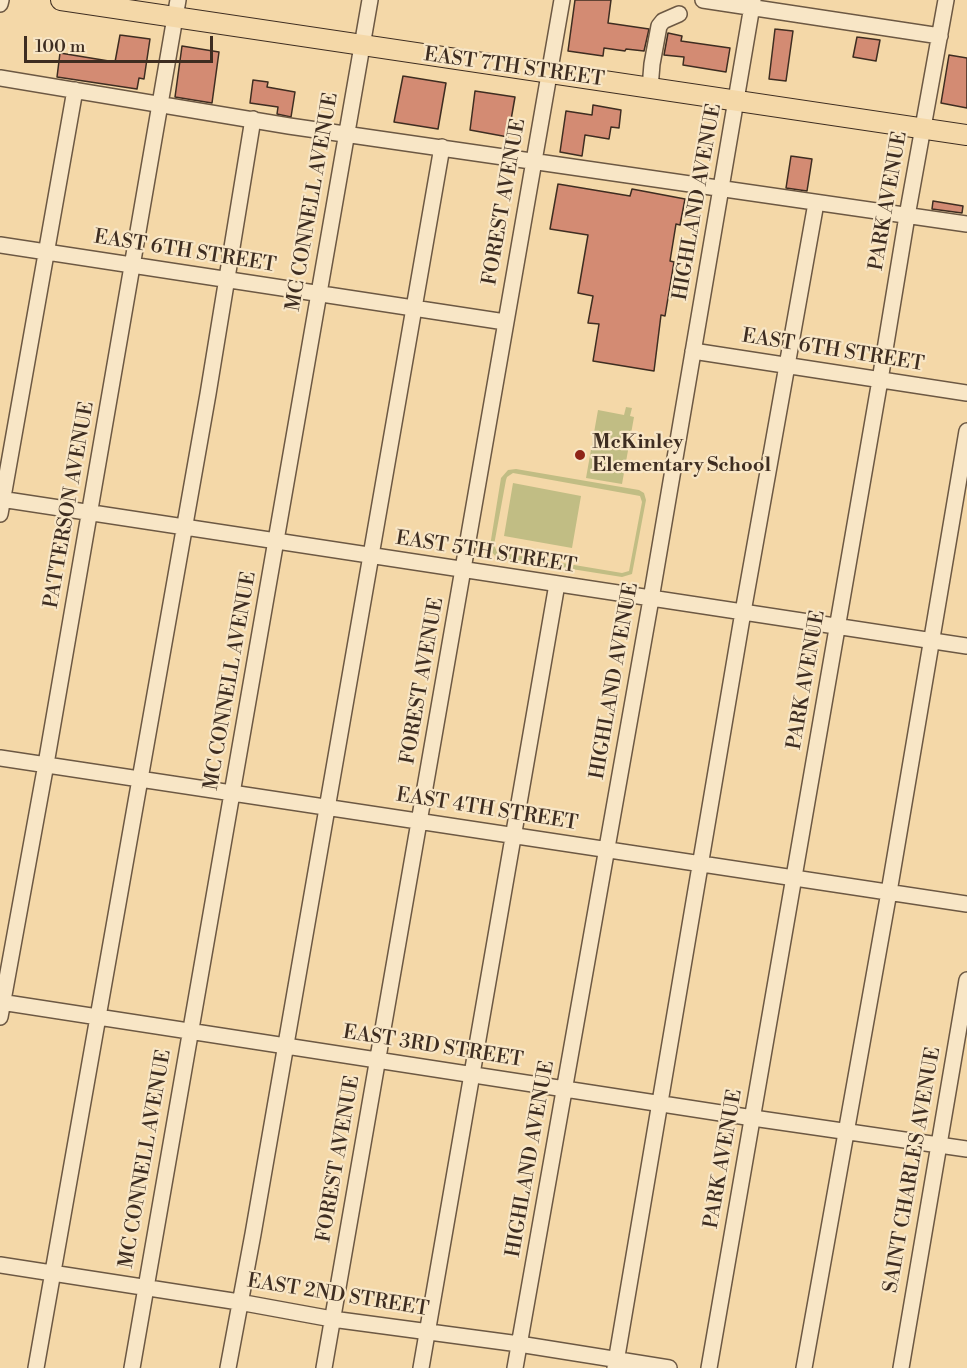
<!DOCTYPE html>
<html>
<head>
<meta charset="utf-8">
<style>
  body { margin:0 }
  #map { position:relative; width:967px; height:1368px; overflow:hidden; background:#f4d8a8; font-family:"Libre Bodoni",serif }
  canvas { display:block }
  .scale { position:absolute; left:24px; top:36px; width:189px; height:27px; box-sizing:border-box; border:3px solid #3e2d21; border-top:0; padding-left:8px; font-size:18px; line-height:21px; white-space:nowrap; color:#3e2d21; -webkit-text-stroke:4px #f8e6c6; paint-order:stroke }
</style>
</head>
<body>
<div id="map">
<canvas width="967" height="1368"></canvas>
<div class="scale">100 m</div>
</div>
<script>
const ctx = document.querySelector('canvas').getContext('2d');
ctx.lineJoin = 'round';
function fillPath(path, color) { ctx.fillStyle = color; ctx.fill(path, 'evenodd'); }
const poly = rows => new Path2D(rows.map(r => 'M' + r).join(''));
function strokePath(path, color, width, dash) { ctx.strokeStyle = color; ctx.lineWidth = width; ctx.lineCap = dash ? 'butt' : 'round'; ctx.setLineDash(dash || []); ctx.stroke(path); }
function write(font, color, halo, rows, align = 'center') {
  ctx.font = font + ' "Libre Bodoni",serif'; ctx.lineWidth = 4.5; ctx.setLineDash([]); ctx.textBaseline = 'middle'; ctx.strokeStyle = halo; ctx.fillStyle = color; for (const [text, x, y, turn = 0] of rows) {
    ctx.save(); ctx.translate(x, y); ctx.rotate((+turn || 0) * Math.PI / 180); ctx.textAlign = isNaN(turn) ? turn : align; if (halo) ctx.strokeText(text, 0, 0); ctx.fillText(text, 0, 0); ctx.restore();
  }
}
const green = poly([
  [626,407,632,408,630,416,634,417,622,484,586,478,598,410,624,415],
  [516,469,639,490,644,493,646,500,632,574,622,577,496,557,491,551,490,546,501,478,508,470],
  [513,473,640,496,642,502,629,571,622,573,497,552,494,545,506,480,507,477],
  [513,483,581,496,572,548,504,536]
]);
const building = poly([
  [575,0,611,0,608,23,649,29,644,51,626,49,625,51,604,48,603,56,568,51,575,0],
  [775,29,793,31,786,81,769,79,775,29],
  [668,33,682,36,681,41,730,48,726,72,683,65,684,57,664,55,668,33],
  [120,35,150,39,144,79,139,78,137,89,57,77,60,53,115,62,120,35],
  [857,37,880,40,876,61,853,57,857,37],
  [182,46,219,52,212,103,175,97,182,46],
  [949,55,967,58,967,108,941,103,949,55],
  [403,76,446,83,438,129,394,122,403,76],
  [253,80,268,82,267,87,295,92,291,117,277,114,278,107,250,103,253,80],
  [475,91,515,97,508,137,470,130,475,91],
  [593,105,621,110,619,128,611,127,609,139,585,135,582,156,560,152,566,111,592,115,593,105],
  [791,156,812,159,807,191,786,188,791,156],
  [558,184,630,196,632,189,685,199,680,225,676,224,670,261,674,262,665,316,661,315,654,371,593,361,599,324,588,323,593,296,578,293,588,235,550,229,558,184],
  [933,201,963,206,962,213,932,209,933,201]
]);
const minor = poly([
  [703,0,940,36],
  [0,4,1,0],
  [0,78,289,126,967,224],
  [650,88,652,64,659,26,663,21,679,14],
  [0,245,505,322],
  [693,351,967,393],
  [0,499,967,646],
  [0,514,75,90],
  [0,758,967,904],
  [0,1002,753,1118,967,1149],
  [0,1017,46,764,178,0],
  [0,1265,239,1302,332,1319,519,1344,669,1368],
  [36,1368,208,394,253,119],
  [132,1368,370,0],
  [228,1368,253,1234,442,147],
  [324,1368,562,0],
  [421,1368,557,584],
  [515,1368,651,599,753,0],
  [615,1368,743,612,816,203],
  [709,1368,880,380,907,216,946,0],
  [804,1368,889,892,967,431],
  [901,1368,967,980]
]);
const major = poly([
  [61,0,967,135]
]);
const markers = [
  [580,455,6,"#8f2418"]
];
const streetNames = [
  ["EAST 7TH STREET",514,68,8],
  ["PARK AVENUE",889,201,-80],
  ["MC CONNELL AVENUE",313,202,-80],
  ["FOREST AVENUE",505,202,-80],
  ["HIGHLAND AVENUE",698,202,-80],
  ["EAST 6TH STREET",185,252,9],
  ["EAST 6TH STREET",833,351,9],
  ["PATTERSON AVENUE",70,505,-80],
  ["EAST 5TH STREET",486,553,9],
  ["PARK AVENUE",807,680,-80],
  ["MC CONNELL AVENUE",231,681,-80],
  ["FOREST AVENUE",423,681,-80],
  ["HIGHLAND AVENUE",615,681,-80],
  ["EAST 4TH STREET",487,810,9],
  ["EAST 3RD STREET",433,1047,9],
  ["MC CONNELL AVENUE",146,1159,-80],
  ["FOREST AVENUE",339,1159,-80],
  ["HIGHLAND AVENUE",531,1159,-80],
  ["PARK AVENUE",724,1159,-80],
  ["SAINT CHARLES AVENUE",913,1170,-80],
  ["EAST 2ND STREET",338,1296,9]
];
const poiNames = [
  ["McKinley",592,443],
  ["Elementary School",592,466]
];
fillPath(green, '#c1bd84');
fillPath(building, '#d38b73');
strokePath(building, '#3e2d21', 1.5);
strokePath(minor, '#6c5843', 18);
strokePath(major, '#3e2d21', 22);
strokePath(minor, '#f8e6c6', 15);
strokePath(major, '#f4d8a8', 20);
for (const [x, y, r, color] of markers) { const dot = new Path2D(); dot.arc(x, y, r, 0, 2 * Math.PI); ctx.fillStyle = color; ctx.fill(dot); strokePath(dot, '#f8e6c6', 2); }
write('20px', '#3e2d21', '#f8e6c6', streetNames);
write('bold 20px', '#3e2d21', '#f8e6c6', poiNames, 'left');
</script>
</body>
</html>
